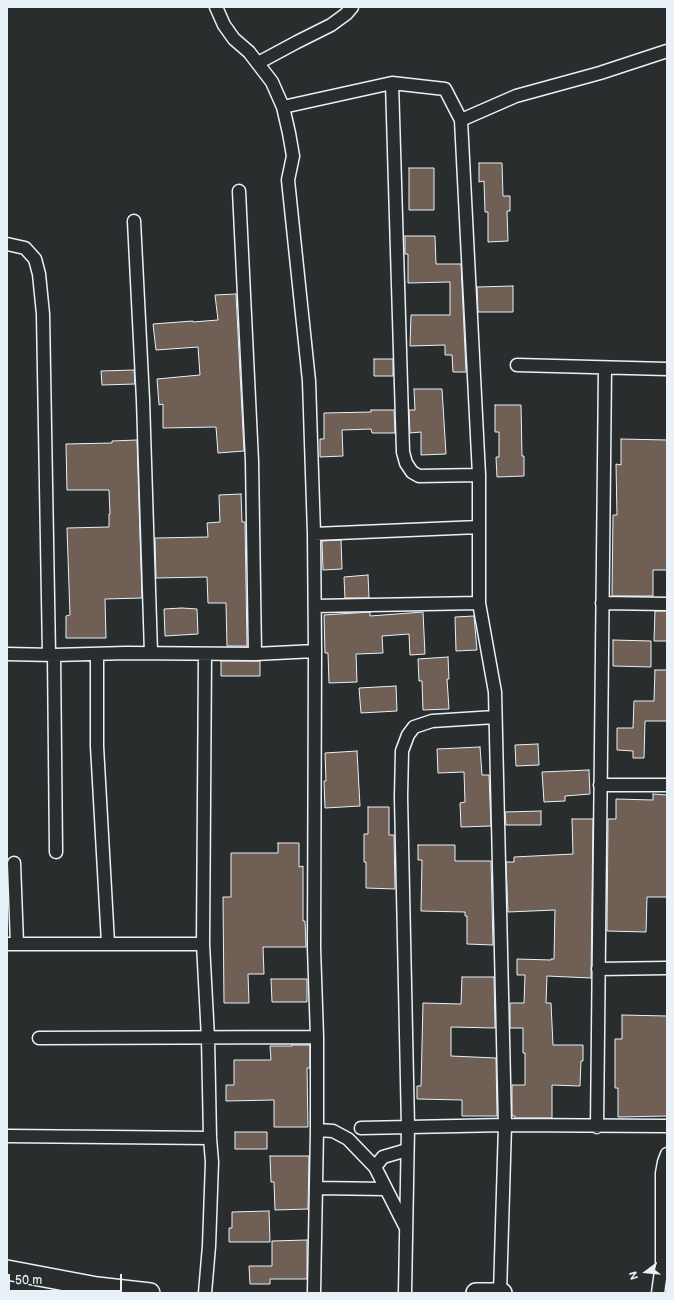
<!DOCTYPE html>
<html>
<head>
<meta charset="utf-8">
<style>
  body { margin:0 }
  #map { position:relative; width:674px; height:1300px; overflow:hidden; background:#2a2d2e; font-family:"Balsamiq Sans",sans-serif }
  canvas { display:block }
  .frame { position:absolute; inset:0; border:8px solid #e8f1f8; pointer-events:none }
  .north { position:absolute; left:626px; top:1252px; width:40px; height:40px; -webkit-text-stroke:3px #2a2d2e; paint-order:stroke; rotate:254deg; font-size:11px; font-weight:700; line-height:16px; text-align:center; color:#e8f1f8 }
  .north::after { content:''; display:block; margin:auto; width:14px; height:18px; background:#e8f1f8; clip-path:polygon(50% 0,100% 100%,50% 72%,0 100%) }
  .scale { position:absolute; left:8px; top:1274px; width:114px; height:18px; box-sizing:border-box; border:2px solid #e8f1f8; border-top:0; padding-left:5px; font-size:12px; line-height:14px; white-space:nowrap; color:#e8f1f8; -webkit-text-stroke:3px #2a2d2e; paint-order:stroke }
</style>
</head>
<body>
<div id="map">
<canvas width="674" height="1300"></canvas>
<div class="frame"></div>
<div class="north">N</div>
<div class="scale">50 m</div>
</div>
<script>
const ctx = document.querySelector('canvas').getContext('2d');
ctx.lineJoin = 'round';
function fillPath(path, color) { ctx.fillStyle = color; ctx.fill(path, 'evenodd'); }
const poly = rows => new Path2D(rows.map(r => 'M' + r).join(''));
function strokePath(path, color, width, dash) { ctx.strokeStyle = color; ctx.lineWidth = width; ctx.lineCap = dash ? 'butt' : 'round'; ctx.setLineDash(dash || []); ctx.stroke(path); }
const building = poly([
  [479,163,502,163,503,196,510,196,510,211,507,211,508,241,488,242,488,212,485,212,484,181,479,182,479,163],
  [409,168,434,168,434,210,409,210,409,168],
  [405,236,435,236,436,264,461,264,466,372,453,372,452,355,445,355,445,345,410,346,411,315,450,315,450,282,408,283,408,254,405,254,405,236],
  [513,286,513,312,478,312,477,287,513,286],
  [236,294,244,451,218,453,216,427,163,428,163,404,159,405,157,379,200,375,198,347,156,350,153,324,193,321,193,322,218,320,215,295,236,294],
  [374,359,393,359,393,376,374,376,374,359],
  [134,370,135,384,102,385,101,371,134,370],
  [414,389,442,389,446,454,421,455,421,432,410,433,409,410,415,410,414,389],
  [495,405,521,405,522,456,524,456,524,476,497,477,496,457,499,457,499,432,495,432,495,405],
  [371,410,394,410,395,433,372,433,371,429,342,430,343,456,320,457,320,439,324,439,324,413,371,412,371,410],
  [621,439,667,440,667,570,653,570,653,596,612,596,613,515,617,515,616,464,621,465,621,439],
  [137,440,142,598,105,599,106,638,66,638,66,616,70,615,67,528,109,527,109,514,110,514,109,490,67,490,66,444,112,443,112,441,137,440],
  [241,494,242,522,245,522,247,646,227,646,226,603,208,603,207,577,156,578,155,538,208,537,207,523,220,522,219,495,241,494],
  [341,540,342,569,323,570,322,541,341,540],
  [368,575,369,598,345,598,344,577,368,575],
  [182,608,197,609,198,634,165,636,164,609,182,608],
  [655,611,667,611,667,641,654,641,655,611],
  [370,612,370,616,423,612,425,654,410,655,409,634,382,636,383,653,356,654,357,682,329,683,328,653,325,653,324,615,370,612],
  [474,616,477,650,456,651,455,617,474,616],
  [613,640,651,641,651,667,613,666,613,640],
  [448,657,449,679,447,679,449,709,423,710,422,681,419,681,418,659,448,657],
  [221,661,260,661,260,676,221,676,221,661],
  [655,670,667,670,667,721,645,721,644,758,633,758,633,751,617,750,617,728,633,728,634,701,654,701,655,670],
  [396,686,397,711,361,713,359,688,396,686],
  [538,744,539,765,516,766,515,745,538,744],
  [480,747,482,775,489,775,491,826,461,827,460,803,465,802,464,772,438,773,437,749,480,747],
  [357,751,360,806,325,808,324,781,326,781,325,753,357,751],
  [589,770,590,794,565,796,565,801,544,802,542,772,589,770],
  [653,794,667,795,667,897,647,897,646,932,607,931,608,819,616,819,616,799,653,800,653,794],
  [368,807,389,807,389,835,394,835,395,889,366,888,366,862,364,862,364,834,368,834,368,807],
  [541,811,541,825,506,825,505,812,541,811],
  [572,819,593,819,591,978,547,976,546,1003,551,1003,553,1045,583,1045,583,1061,581,1061,580,1086,552,1085,552,1118,515,1118,515,1116,512,1116,512,1085,525,1085,525,1053,523,1053,523,1028,510,1028,510,1003,524,1003,525,975,517,975,517,959,551,960,551,959,554,959,555,910,508,912,506,862,514,862,514,857,573,854,572,819],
  [278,843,299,843,299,867,303,866,303,921,305,921,306,947,263,947,264,974,248,974,249,1003,224,1003,223,897,231,897,231,853,278,853,278,843],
  [418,845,455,845,455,861,491,861,493,945,467,944,467,916,465,916,465,912,421,911,422,860,418,860,418,845],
  [462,977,494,977,495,1028,451,1027,451,1056,496,1058,497,1116,462,1116,462,1100,417,1099,417,1086,421,1086,423,1003,461,1004,462,977],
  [271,979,307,979,307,1002,272,1002,271,979],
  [622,1015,667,1016,667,1116,618,1117,618,1088,615,1088,615,1039,622,1039,622,1015],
  [292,1045,310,1045,310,1068,307,1068,308,1127,274,1127,274,1100,226,1101,226,1085,234,1085,234,1060,271,1060,270,1046,292,1046,292,1045],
  [235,1132,267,1132,267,1149,235,1149,235,1132],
  [270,1156,309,1156,308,1209,275,1210,274,1182,271,1182,270,1156],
  [269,1211,270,1242,229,1242,229,1228,232,1228,232,1212,269,1211],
  [307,1240,307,1279,270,1279,270,1284,250,1284,249,1266,272,1266,272,1241,307,1240]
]);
const minor = poly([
  [216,7,224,25,234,39,249,52,272,82,283,107,289,133,293,156,288,180,309,381,314,534,315,651,314,948,317,1037,317,1130,314,1293],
  [258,63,297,42,331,25,346,14,352,7],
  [392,83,403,452,406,463,412,472,419,476,479,475],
  [283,107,392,83,445,89,461,120,479,475,479,603,495,692,505,1125,500,1293],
  [461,120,516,96,600,73,667,51],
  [239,191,252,461,255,654],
  [134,221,143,400,151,653],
  [7,244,25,248,35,259,39,274,43,314,49,655],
  [517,365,667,369],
  [314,534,479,527],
  [602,603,667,604],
  [315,606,479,603],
  [7,654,54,655,126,653,255,654,315,651],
  [97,654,97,746,108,943],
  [205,654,203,944,208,1038,210,1138,212,1162,209,1246,205,1293],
  [54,655,56,852],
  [600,785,667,785],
  [14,863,17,944],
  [7,944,203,944],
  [598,969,667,968],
  [39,1038,317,1037],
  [597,1127,605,368],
  [361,1128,505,1125,667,1126],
  [317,1130,333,1131,348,1139,375,1167,383,1157,407,1150],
  [7,1136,210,1138],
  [375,1167,405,1226],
  [316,1188,386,1189],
  [405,1293,408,1127,401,797,402,751,408,735,414,727,432,721,495,717],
  [658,1293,662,1264,662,1173,664,1162,667,1154]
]);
const primary = poly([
  [7,1270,97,1287,150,1293],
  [476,1293,502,1293]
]);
fillPath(building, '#6f5f55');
strokePath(building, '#e8f1f8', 1);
strokePath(minor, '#e8f1f8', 15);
strokePath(primary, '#e8f1f8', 22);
strokePath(minor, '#2a2d2e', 12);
strokePath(primary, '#2a2d2e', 19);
</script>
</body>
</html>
